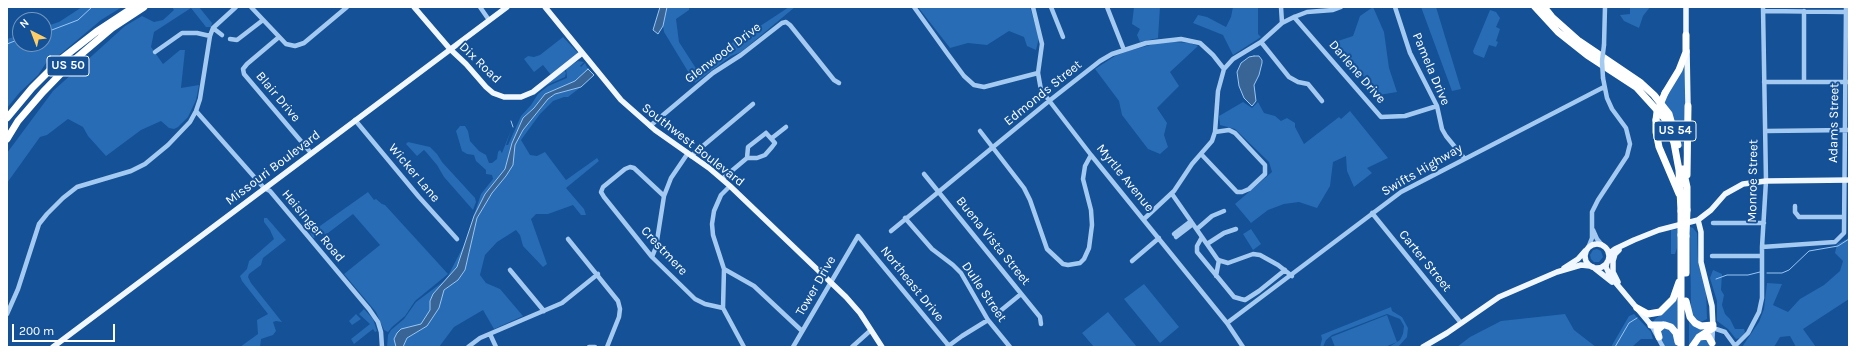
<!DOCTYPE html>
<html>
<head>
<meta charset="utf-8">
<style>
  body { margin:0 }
  #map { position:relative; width:1856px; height:354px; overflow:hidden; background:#145196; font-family:Karla,sans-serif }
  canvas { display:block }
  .frame { position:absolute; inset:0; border:8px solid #fff; pointer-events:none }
  .north { position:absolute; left:12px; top:12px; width:40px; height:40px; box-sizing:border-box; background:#145196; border:1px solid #7297c0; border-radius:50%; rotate:318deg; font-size:11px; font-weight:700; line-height:16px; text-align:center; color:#fff }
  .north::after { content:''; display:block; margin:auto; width:14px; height:18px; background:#ffce66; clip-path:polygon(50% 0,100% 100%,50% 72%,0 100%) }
  .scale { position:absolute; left:12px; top:324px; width:103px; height:18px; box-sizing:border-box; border:2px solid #fff; border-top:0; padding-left:5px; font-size:12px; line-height:14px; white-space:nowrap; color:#fff; -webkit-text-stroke:3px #145196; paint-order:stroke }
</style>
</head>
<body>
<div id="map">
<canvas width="1856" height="354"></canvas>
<div class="frame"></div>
<div class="north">N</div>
<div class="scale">200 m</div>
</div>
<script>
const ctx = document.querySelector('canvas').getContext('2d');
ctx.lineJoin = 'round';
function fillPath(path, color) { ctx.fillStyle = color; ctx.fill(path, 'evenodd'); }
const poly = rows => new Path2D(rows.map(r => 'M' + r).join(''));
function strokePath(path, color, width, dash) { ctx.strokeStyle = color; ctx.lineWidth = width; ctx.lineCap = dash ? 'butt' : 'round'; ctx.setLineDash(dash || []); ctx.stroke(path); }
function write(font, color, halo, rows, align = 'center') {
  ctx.font = font + ' Karla,sans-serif'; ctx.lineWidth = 4; ctx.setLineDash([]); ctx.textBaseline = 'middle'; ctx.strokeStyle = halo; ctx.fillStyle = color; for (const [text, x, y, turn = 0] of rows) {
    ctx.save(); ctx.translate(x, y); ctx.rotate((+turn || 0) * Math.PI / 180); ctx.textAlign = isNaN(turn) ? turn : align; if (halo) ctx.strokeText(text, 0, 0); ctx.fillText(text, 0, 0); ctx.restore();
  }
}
const green = poly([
  [82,7,122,7,101,20,57,57,50,57,38,75,20,92,7,108,7,39,20,35,20,44,44,44,44,27,59,22],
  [172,7,199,7,212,23,211,27,206,27,191,8,154,32,151,47,163,64,180,50,185,50,181,88,199,85,196,100,188,117,178,127,174,129,169,128,161,121,141,130,106,156,88,136,83,127,68,119,47,135,40,137,7,183,7,153,53,91,125,26,142,16,154,22,163,20,174,10],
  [667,7,689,7,689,10,676,19,679,42,697,70,737,39,748,34,789,7,795,7,741,52,731,56,695,83,664,32,663,26],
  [918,7,1030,7,1039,38,1036,50,1027,46,1024,37,1009,31,987,45,968,43,950,48],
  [1134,7,1160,7,1158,38,1140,42,1137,35,1140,29,1132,24],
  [1233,7,1258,7,1258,34,1261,37,1233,55,1223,35,1193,23,1198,15,1207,17,1226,27,1231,17],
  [1373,7,1384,32,1389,68,1397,92,1379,95,1335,42,1353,36,1360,16],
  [1421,7,1436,7,1461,89,1452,91],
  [1630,7,1650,7,1643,16,1639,28,1624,21,1620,15,1630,14],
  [1490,10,1496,12,1500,18,1496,27,1500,29,1496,41,1498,42,1496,47,1489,45,1484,58,1474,54,1473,51],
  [563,37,578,53,551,75,543,65,534,72,524,59,528,56,534,57,540,55],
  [1174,42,1190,43,1198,46,1170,72,1179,86,1157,108,1167,123,1164,135,1168,147,1160,154,1148,149,1122,115,1119,101,1095,69,1115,56,1128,51,1158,43],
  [1685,58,1686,161,1676,123,1663,101],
  [578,61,584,62,580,66,581,67,585,63,588,69,581,77,575,81,545,94,534,108,523,118,512,143,505,169,485,194,474,216,457,267,447,281,439,287,430,301,430,310,425,319,421,325,409,327,394,339,396,347,387,347,388,335,391,330,404,319,416,302,444,281,449,274,464,245,481,194,493,179,492,175,486,174,486,170,476,161,474,155,467,154,462,151,456,131,460,126,465,126,468,131,470,141,479,151,486,155,489,163,492,163,497,159,498,152,500,150,502,153,511,130,506,145,508,145,521,116,531,105,538,94,548,86,567,78,566,68],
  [564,70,566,73,565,77,547,85,532,97],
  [581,87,568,97,564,97,553,101,540,114,521,140,530,155,537,156,545,152,566,180,597,158,599,161,566,188,584,209,586,215,581,215,573,205,548,214,536,214,531,219,547,264,543,267,523,246,520,235,516,230,497,242,485,255,480,275,486,283,500,289,523,316,494,329,483,310,454,327,439,347,403,347,407,338,427,326,439,308,444,290,458,280,465,270,477,218,492,193,506,176,513,165,515,145,523,130,548,99,555,94],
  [1243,102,1252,108,1258,102,1264,113,1275,116,1281,121,1287,118,1295,123,1295,127,1304,144,1339,117,1341,119,1350,111,1388,158,1367,168,1372,173,1354,187,1347,171,1346,156,1333,162,1330,186,1317,208,1299,202,1284,204,1268,210,1251,223,1235,204,1272,172,1269,162,1235,129,1220,125,1219,116],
  [408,142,430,147,437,154,442,162,475,198,476,202,473,210,444,177,437,165,426,152,424,150,417,156,406,144],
  [368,192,374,200,376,199,382,204,385,205,448,274,415,301,405,316,392,327,388,332,384,330,376,312,344,274,380,245,353,214,328,233,313,238,310,233],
  [264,218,267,218,286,240,263,258,261,265,249,274,248,277,251,283,282,322,276,321,273,322,276,331,273,335,261,339,260,347,240,347,258,334,257,320,268,314,242,281,240,276,247,269,249,261,274,239,270,230,264,222],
  [1690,227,1693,228,1697,233,1698,261,1706,288,1707,319,1701,322,1698,322,1692,316,1691,309],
  [1251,229,1261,244,1253,250,1243,234],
  [1678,229,1677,248,1675,254,1671,254,1671,230],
  [1849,234,1849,299,1803,329,1816,347,1796,347,1790,336,1780,337,1774,347,1742,347,1759,322,1764,309,1767,283,1782,284,1773,305,1788,312,1800,299,1824,285,1840,271,1843,261,1835,253,1837,244,1847,239],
  [1597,249,1601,251,1603,257,1599,262,1594,262,1591,259,1590,255,1593,250],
  [1713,270,1722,274,1721,290,1724,295,1722,305,1725,314,1730,319,1735,329,1744,329,1745,332,1740,338,1736,339,1728,329,1717,321,1717,301,1710,278],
  [1144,284,1179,327,1160,343,1124,299],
  [1678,297,1677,329,1653,322,1655,319,1665,311],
  [1391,307,1392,311,1402,317,1408,328,1407,337,1398,347,1389,347,1400,340,1403,334,1404,326,1400,319,1387,314,1332,335,1326,340,1323,347,1320,347,1322,339,1321,335],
  [364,309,373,319,377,331,375,332,373,329,354,344,351,339,370,324,359,314],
  [1108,312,1137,347,1094,347,1082,333],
  [356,314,361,319,352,325,349,321],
  [1565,314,1574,330,1596,347,1457,347,1470,337,1501,321],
  [1634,314,1651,332,1653,339,1641,339,1632,347,1611,347,1629,316],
  [1387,315,1397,342,1385,347,1335,347,1331,337],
  [1689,319,1708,328,1689,347],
  [1663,328,1669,329,1675,338,1676,347,1665,347,1660,335,1661,330],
  [1703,337,1710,343,1710,347,1694,347]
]);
const water = poly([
  [660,7,667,7,663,26,658,34,653,30,660,7],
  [1254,56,1259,56,1262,60,1262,63,1259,75,1254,85,1256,101,1252,106,1244,98,1239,86,1237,72,1241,63,1249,57,1254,56],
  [588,69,594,75,581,87,555,94,548,99,523,130,515,145,513,165,506,176,492,193,477,218,465,270,458,280,444,290,439,308,427,326,407,338,403,347,396,347,394,339,397,333,401,329,421,324,430,310,430,301,433,294,457,267,474,216,485,194,505,169,512,143,523,118,534,108,545,94,575,81,588,69]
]);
const stream = poly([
  [44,33,78,20,92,7],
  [7,44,20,39],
  [511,121,513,127],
  [1767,273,1782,273,1789,270,1809,251,1838,246,1849,239],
  [1716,279,1727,275,1748,275,1760,272],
  [1615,347,1629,323,1637,318]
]);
const minor = poly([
  [251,7,286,44,295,46,304,43,347,7],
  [480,7,489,20],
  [914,7,947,53,964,76,974,85,984,87,1038,73],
  [1033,7,1042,44,1038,73,1041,90,1091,155,1227,323,1243,347],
  [1051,7,1063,37],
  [1107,7,1124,50],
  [1281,7,1282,23],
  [1395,7,1410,53,1437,106,1442,129,1446,136,1464,158],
  [1763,11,1846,12],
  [1294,17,1381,117,1405,116,1437,106],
  [213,28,222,35],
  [279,37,247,64,243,69,244,74,311,153],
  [230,39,237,40,263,20],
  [1261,42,1289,77,1298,82,1308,84,1322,101],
  [1604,45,1605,7],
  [155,52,182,33,197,33,210,36],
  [1764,82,1849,82],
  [1804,82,1804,11],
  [196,111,264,188,270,191,369,309,378,322,381,332,382,347],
  [355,120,419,197,457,239],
  [650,126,713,73,741,55,782,23,786,22,790,25,834,80,839,83],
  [980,131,1024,188,1030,200,1047,249,1063,264,1068,265,1080,263,1084,259,1089,248,1092,225,1091,210,1083,179,1085,166,1091,155],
  [1766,131,1849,130],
  [766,133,775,143,772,147,765,155,757,158,747,158,748,147,766,133],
  [772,138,786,127],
  [1201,154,1237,192,1242,192,1249,189,1265,174,1265,165,1235,133,1229,130,1215,132],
  [691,156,753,104],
  [924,174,1040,317,1041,324],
  [722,179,747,158],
  [730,186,721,195,714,211,712,224,713,235,724,269,723,308,744,347],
  [1172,194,1218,260,1228,263,1253,254,1260,255,1278,265,1292,276],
  [664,196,634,168,630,167,625,169,603,187,601,192,604,197,652,257,695,299,705,304,723,308],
  [1795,206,1795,212,1799,217,1844,217],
  [1372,213,1461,323],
  [905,218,932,249,953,265,961,273,988,320,1010,347],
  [1144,219,1174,191,1192,164,1212,141,1215,132,1218,91,1224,69,1233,59,1261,42,1282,23,1294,17,1307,12,1333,10,1341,7],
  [1713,223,1764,223],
  [1197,229,1212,216,1224,211],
  [1593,230,1597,239,1602,245],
  [891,231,1049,101,1100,61,1112,54,1146,43,1181,39,1200,43,1213,55,1224,69],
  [1174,234,1191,221],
  [1176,237,1193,224],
  [1202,237,1197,246,1197,252,1234,297,1241,299,1245,300,1259,291,1285,270],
  [568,239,618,301,620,309,619,317,607,347],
  [1207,244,1224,233,1236,229],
  [1762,247,1835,242,1844,233,1846,7],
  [1588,248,1592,238,1592,212,1598,200,1627,156,1630,144,1626,128,1612,109,1607,98,1603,78],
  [1712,256,1762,256],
  [652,257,656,247,664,196,671,178,688,153],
  [1132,261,1159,238],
  [724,269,754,286,802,331],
  [510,270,544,311],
  [1216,276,1219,260],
  [999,312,1021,294],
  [7,314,18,289,39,224,47,214,63,198,77,187,131,171,145,164,168,145,190,122,196,111,200,99,210,36,213,28,236,7],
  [1227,323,1401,192,1604,87],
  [1651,325,1663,347],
  [490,334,496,347],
  [1735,346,1748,333,1759,312,1762,298,1762,247,1766,181,1763,7],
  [468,347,480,338,562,303,598,274],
  [589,347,595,347],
  [793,347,858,236,949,346],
  [852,347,871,330],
  [947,347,962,336,988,320],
  [1712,347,1713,328,1725,332,1736,347]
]);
const major = poly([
  [414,7,450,49,466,64,486,87,493,93,504,97,521,97,533,92,582,53],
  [545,7,621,100,655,130,709,168,730,186,846,297,860,313,882,347],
  [1686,7,1686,39],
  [1687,51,1688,106],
  [1698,220,1701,232,1701,262,1712,306,1713,328],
  '1585 256a12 12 0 1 1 24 0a12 12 0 1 1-24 0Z',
  [1609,258,1611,252,1615,249,1634,240,1659,230,1698,220,1711,210,1725,194,1743,184,1766,181,1849,180],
  [1607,262,1606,267,1610,276,1651,325],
  [1593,267,1612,282],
  [1564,268,1578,259,1585,251],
  [1618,282,1613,272,1613,261,1615,254,1619,250],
  [53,347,507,7],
  [1423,347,1447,333,1499,297,1557,272,1581,265,1590,266]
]);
const highway = poly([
  [1535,7,1558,32,1587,55,1636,87,1665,119,1674,143,1679,170,1681,211],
  [1544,7,1552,17,1579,41,1641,83,1654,95,1669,114,1678,145],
  [1665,93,1679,70,1686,52,1686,35],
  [7,118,32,88,60,60,96,32,134,7],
  [1656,120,1656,132,1659,147,1679,194],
  [7,139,18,121,43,92,73,61,112,28,144,7],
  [1683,169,1687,187,1687,210],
  [1687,175,1688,106],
  [1686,273,1686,236],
  [1686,301,1690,317,1695,323,1701,326,1713,325],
  [1637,308,1648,314,1660,312,1673,299,1679,282],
  [1651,325,1665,325,1671,327,1676,333,1678,342],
  [1659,337,1657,330,1663,325],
  [1699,337,1708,336,1712,343],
  [1681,347,1681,235],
  [1692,347,1699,337,1713,328]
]);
const minorBridge = poly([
  [1603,78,1602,61,1604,45]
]);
const highwayBridge = poly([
  [1656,120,1657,112,1665,93],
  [1681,235,1681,211],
  [1686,236,1687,210]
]);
const shields = [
  [68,66,42],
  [1675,131,42]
];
const shieldNames = [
  ["US 50",68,66],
  ["US 54",1675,131]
];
const streetNames = [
  ["Glenwood Drive",723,53,-37],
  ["Dix Road",480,63,44],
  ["Pamela Drive",1431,69,67],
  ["Darlene Drive",1357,72,49],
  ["Edmonds Street",1043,93,-39],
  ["Blair Drive",278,97,50],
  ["Adams Street",1834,123,-89],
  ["Southwest Boulevard",693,145,38],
  ["Missouri Boulevard",273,168,-37],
  ["Swifts Highway",1422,170,-30],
  ["Wicker Lane",414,173,50],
  ["Myrtle Avenue",1125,178,51],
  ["Monroe Street",1753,181,-89],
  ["Heisinger Road",313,226,50],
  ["Buena Vista Street",993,241,51],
  ["Crestmere",664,251,47],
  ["Carter Street",1425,261,51],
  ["Northeast Drive",912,284,51],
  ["Tower Drive",816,286,-60],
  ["Dulle Street",984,292,56]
];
fillPath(green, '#276cb5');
fillPath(water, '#386496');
strokePath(water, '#98c6f5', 1);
strokePath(stream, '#98c6f5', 1);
strokePath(minor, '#a5caf2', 4.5);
strokePath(major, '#f0f7ff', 5.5);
strokePath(highway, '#fff', 7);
strokePath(minorBridge, '#a5caf2', 4.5);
strokePath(highwayBridge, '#fff', 7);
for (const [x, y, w] of shields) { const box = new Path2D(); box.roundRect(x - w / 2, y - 10, w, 20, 3); ctx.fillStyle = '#145196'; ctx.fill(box); strokePath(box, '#fff', 1); }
write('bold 12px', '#fff', null, shieldNames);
write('13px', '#fff', '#145196', streetNames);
</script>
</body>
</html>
